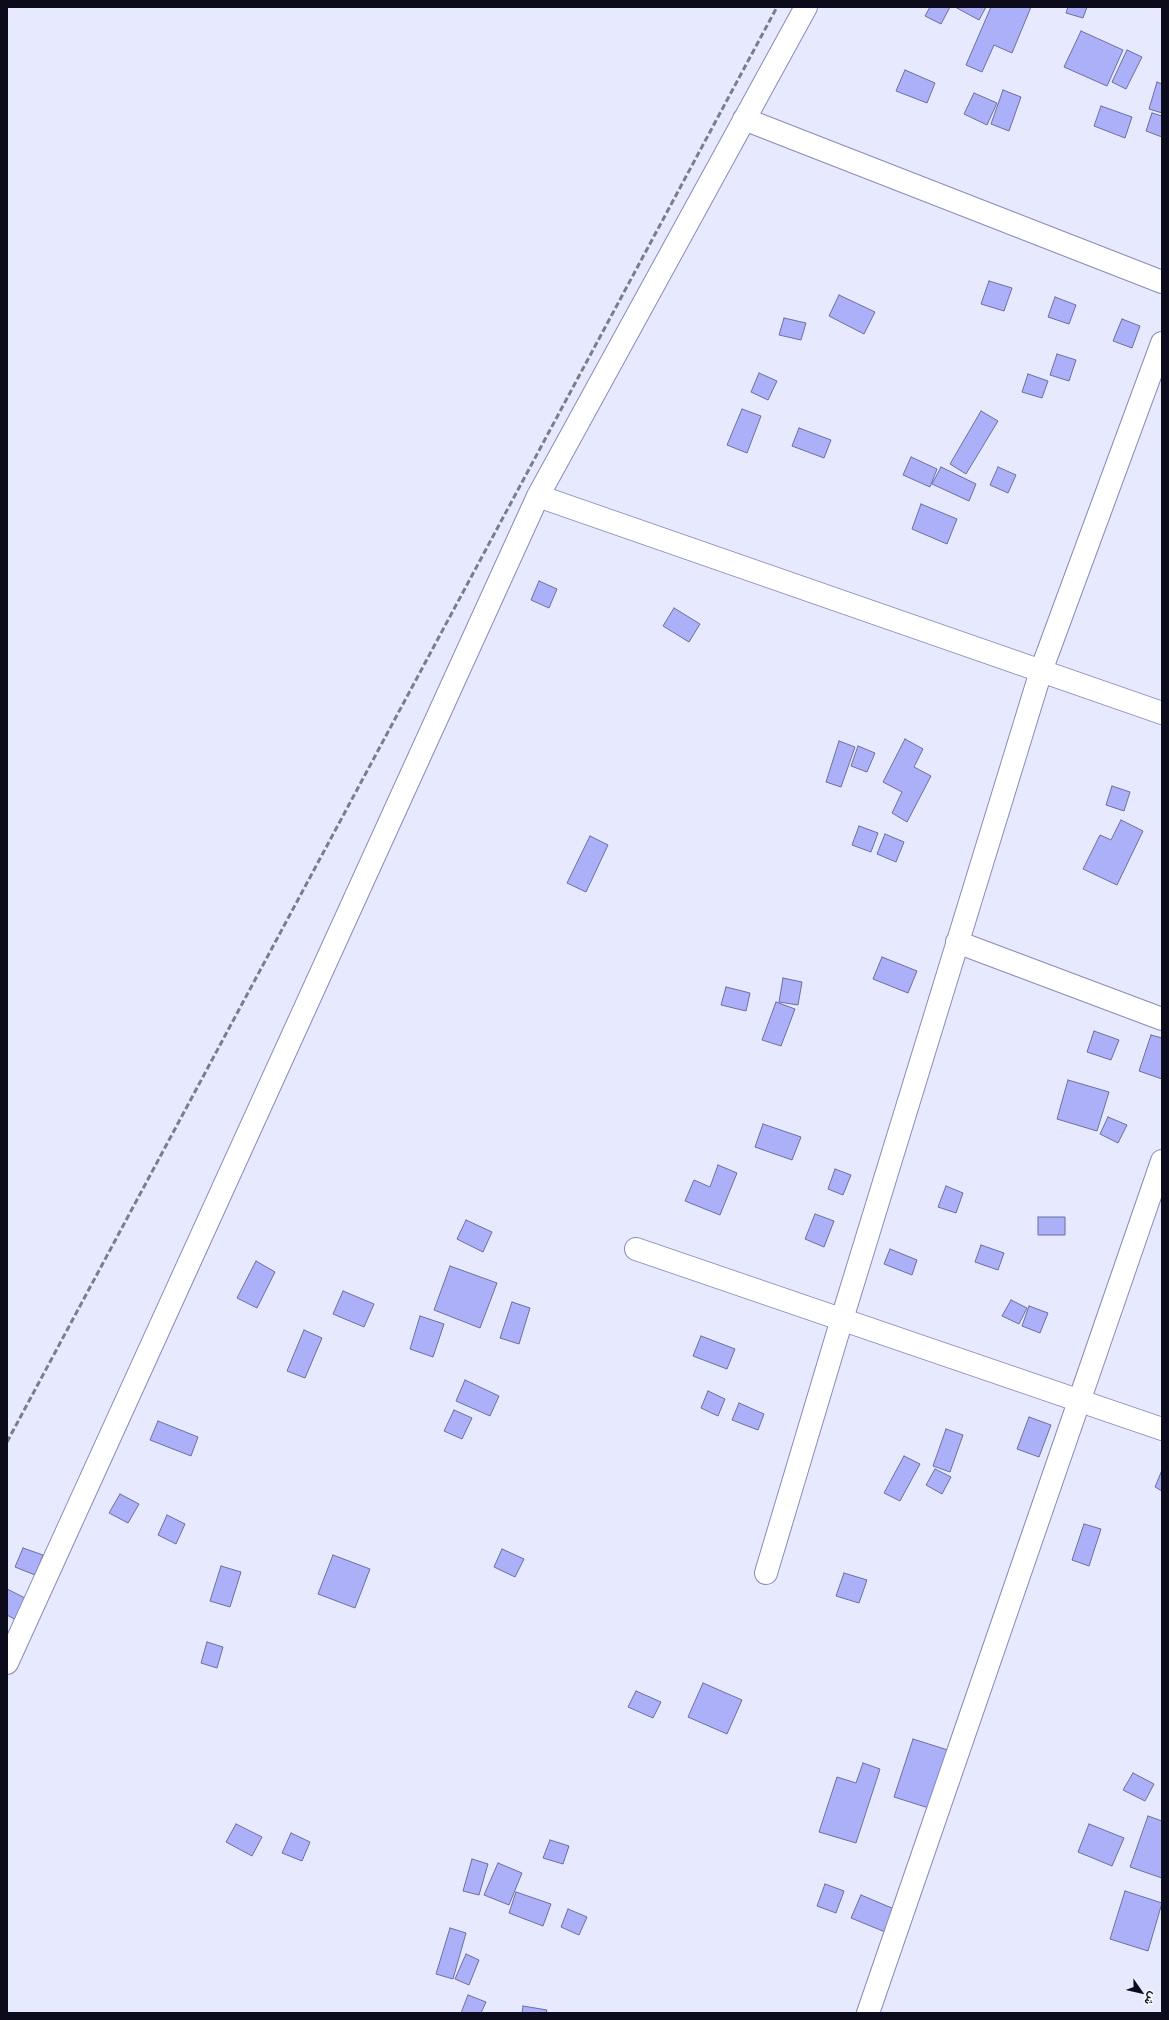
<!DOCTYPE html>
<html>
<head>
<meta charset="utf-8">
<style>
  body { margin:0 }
  #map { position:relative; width:1169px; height:2020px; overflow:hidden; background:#e7e9fe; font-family:"Open Sans",Vazirmatn,sans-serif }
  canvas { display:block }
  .frame { position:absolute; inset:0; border:8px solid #0b0b1c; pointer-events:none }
  .north { position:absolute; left:1121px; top:1972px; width:40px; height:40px; -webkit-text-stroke:3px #f8f8f8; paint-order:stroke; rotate:124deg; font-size:11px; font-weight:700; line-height:16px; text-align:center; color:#0b0b1c }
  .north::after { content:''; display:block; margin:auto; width:14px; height:18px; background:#0b0b1c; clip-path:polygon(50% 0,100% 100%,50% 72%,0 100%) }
</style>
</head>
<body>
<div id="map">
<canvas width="1169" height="2020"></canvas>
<div class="frame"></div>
<div class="north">ش</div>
</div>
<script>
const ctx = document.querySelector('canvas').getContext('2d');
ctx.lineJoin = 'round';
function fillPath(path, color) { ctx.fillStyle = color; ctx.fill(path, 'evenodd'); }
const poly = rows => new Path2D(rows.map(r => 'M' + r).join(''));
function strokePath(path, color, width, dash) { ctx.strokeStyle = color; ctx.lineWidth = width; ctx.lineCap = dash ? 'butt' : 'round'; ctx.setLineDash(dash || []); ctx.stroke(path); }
const building = poly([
  [930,7,950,7,941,24,925,16,930,7],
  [955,7,986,7,979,20,955,7],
  [991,7,1031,7,1012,53,994,45,982,72,966,65,991,7],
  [1068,7,1087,7,1083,18,1066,13,1068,7],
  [1081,31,1123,50,1107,86,1064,67,1081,31],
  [1127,50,1142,57,1126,89,1112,82,1127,50],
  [905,70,935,83,927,103,896,91,905,70],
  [1157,82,1162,84,1162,113,1149,109,1157,82],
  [1003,90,1021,97,1009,131,991,124,1003,90],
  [974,93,997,103,987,125,964,114,974,93],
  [1101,106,1132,117,1125,138,1094,126,1101,106],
  [1152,113,1162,116,1162,137,1146,131,1152,113],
  [989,281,1012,288,1004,311,981,304,989,281],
  [839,295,875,312,864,334,829,316,839,295],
  [1055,297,1076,305,1069,324,1048,317,1055,297],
  [784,318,806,323,801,340,779,335,784,318],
  [1122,319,1140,326,1132,348,1113,341,1122,319],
  [1057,354,1076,360,1069,381,1050,375,1057,354],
  [759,373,777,381,768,400,751,392,759,373],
  [1028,374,1048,381,1042,398,1022,392,1028,374],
  [742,409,761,416,747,453,727,445,742,409],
  [981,411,998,421,966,474,950,464,981,411],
  [799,428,831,440,824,458,792,446,799,428],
  [911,457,937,469,930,487,903,475,911,457],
  [941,467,976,484,969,501,932,484,941,467],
  [998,467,1016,475,1008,493,990,485,998,467],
  [921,504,957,519,947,544,912,529,921,504],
  [539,581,557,589,549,608,531,600,539,581],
  [674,608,700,624,689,642,663,626,674,608],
  [905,739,923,749,914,767,931,776,907,822,892,813,902,792,883,782,905,739],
  [839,741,855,747,841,787,826,782,839,741],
  [858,746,875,753,867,772,851,766,858,746],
  [1112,786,1130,792,1124,811,1106,805,1112,786],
  [1121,820,1143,831,1117,885,1083,869,1100,835,1111,840,1121,820],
  [859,826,878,833,871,852,852,845,859,826],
  [885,834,904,842,896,862,877,854,885,834],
  [590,836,608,845,586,892,567,883,590,836],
  [882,957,917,971,908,993,873,979,882,957],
  [783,978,802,982,798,1005,779,1002,783,978],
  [726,987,750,993,746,1011,721,1005,726,987],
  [776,1002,795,1009,781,1046,762,1040,776,1002],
  [1094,1031,1119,1040,1111,1060,1087,1052,1094,1031],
  [1151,1035,1162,1038,1162,1079,1139,1071,1151,1035],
  [1068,1080,1109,1092,1097,1131,1057,1119,1068,1080],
  [1108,1117,1127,1125,1118,1143,1100,1134,1108,1117],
  [763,1124,801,1137,792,1160,755,1147,763,1124],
  [718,1165,737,1173,720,1215,685,1201,694,1180,710,1187,718,1165],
  [835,1169,851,1175,843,1195,828,1189,835,1169],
  [946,1186,963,1193,956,1213,938,1207,946,1186],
  [815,1214,834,1221,824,1247,805,1239,815,1214],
  [1038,1217,1065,1217,1065,1235,1038,1235,1038,1217],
  [466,1220,492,1232,483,1252,457,1239,466,1220],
  [981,1245,1004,1253,998,1270,975,1262,981,1245],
  [890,1249,917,1260,912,1275,884,1264,890,1249],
  [256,1261,275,1272,257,1308,237,1298,256,1261],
  [450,1266,497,1283,480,1328,434,1310,450,1266],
  [343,1291,374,1304,364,1327,333,1314,343,1291],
  [1011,1300,1027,1308,1019,1324,1002,1316,1011,1300],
  [512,1302,530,1308,519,1344,500,1338,512,1302],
  [1029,1306,1048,1313,1040,1333,1022,1326,1029,1306],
  [420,1316,444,1324,433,1357,410,1349,420,1316],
  [304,1330,322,1338,305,1378,287,1371,304,1330],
  [701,1336,735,1349,727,1369,693,1356,701,1336],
  [465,1380,499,1396,490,1416,456,1401,465,1380],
  [708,1391,725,1399,718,1416,701,1408,708,1391],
  [739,1403,764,1414,758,1430,732,1420,739,1403],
  [454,1410,472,1418,462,1439,444,1431,454,1410],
  [1029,1417,1051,1425,1039,1457,1017,1449,1029,1417],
  [158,1421,198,1437,191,1456,150,1440,158,1421],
  [946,1429,963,1435,950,1472,933,1466,946,1429],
  [904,1456,920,1464,900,1501,884,1493,904,1456],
  [935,1469,951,1477,942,1494,926,1485,935,1469],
  [1162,1470,1162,1491,1155,1487,1162,1470],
  [120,1494,139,1504,128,1523,109,1513,120,1494],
  [167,1515,185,1524,176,1544,158,1535,167,1515],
  [1084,1524,1101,1529,1089,1566,1072,1560,1084,1524],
  [23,1548,43,1555,35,1575,15,1567,23,1548],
  [502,1549,524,1559,515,1577,494,1567,502,1549],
  [333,1555,370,1569,355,1608,318,1594,333,1555],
  [221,1566,241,1572,230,1607,210,1601,221,1566],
  [844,1573,867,1580,859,1603,836,1596,844,1573],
  [7,1589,27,1599,16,1620,7,1615,7,1589],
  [207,1642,223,1647,217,1668,201,1663,207,1642],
  [703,1683,742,1700,727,1734,688,1717,703,1683],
  [636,1691,661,1702,653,1718,628,1707,636,1691],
  [913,1739,951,1751,932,1809,894,1797,913,1739],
  [863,1763,880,1769,856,1843,819,1832,837,1777,856,1783,863,1763],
  [1133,1773,1154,1784,1145,1801,1123,1790,1133,1773],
  [1148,1816,1162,1821,1162,1878,1130,1867,1148,1816],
  [236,1824,262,1837,252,1856,226,1842,236,1824],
  [1089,1824,1124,1838,1112,1866,1078,1852,1089,1824],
  [291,1833,310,1842,302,1861,282,1853,291,1833],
  [550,1840,569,1846,563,1864,543,1858,550,1840],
  [472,1859,488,1864,479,1895,463,1891,472,1859],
  [498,1863,522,1873,509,1905,484,1895,498,1863],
  [825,1884,844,1891,836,1913,817,1906,825,1884],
  [1125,1891,1162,1903,1148,1951,1110,1939,1125,1891],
  [516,1892,551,1904,543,1926,509,1913,516,1892],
  [861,1895,899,1911,890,1934,851,1918,861,1895],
  [568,1909,587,1917,579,1935,561,1927,568,1909],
  [450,1928,466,1933,453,1979,436,1974,450,1928],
  [466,1954,479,1960,469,1985,455,1979,466,1954],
  [468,1995,486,2002,481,2013,461,2013,468,1995],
  [523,2006,547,2010,546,2013,522,2013,523,2006]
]);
const street = poly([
  [744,119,1162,282],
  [538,496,1162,713],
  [957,942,1162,1019],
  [636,1249,1162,1429],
  [766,1573,842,1319,1041,671,1162,343],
  [7,1663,538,496,806,7],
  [868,2013,1162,1161]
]);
const rail = poly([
  [7,1442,777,7]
]);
fillPath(building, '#acb0f8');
strokePath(building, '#6c6f9d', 1);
strokePath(street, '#888bbc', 24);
strokePath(street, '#fff', 22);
strokePath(rail, '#7b7c8f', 3, [6, 3]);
</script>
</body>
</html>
